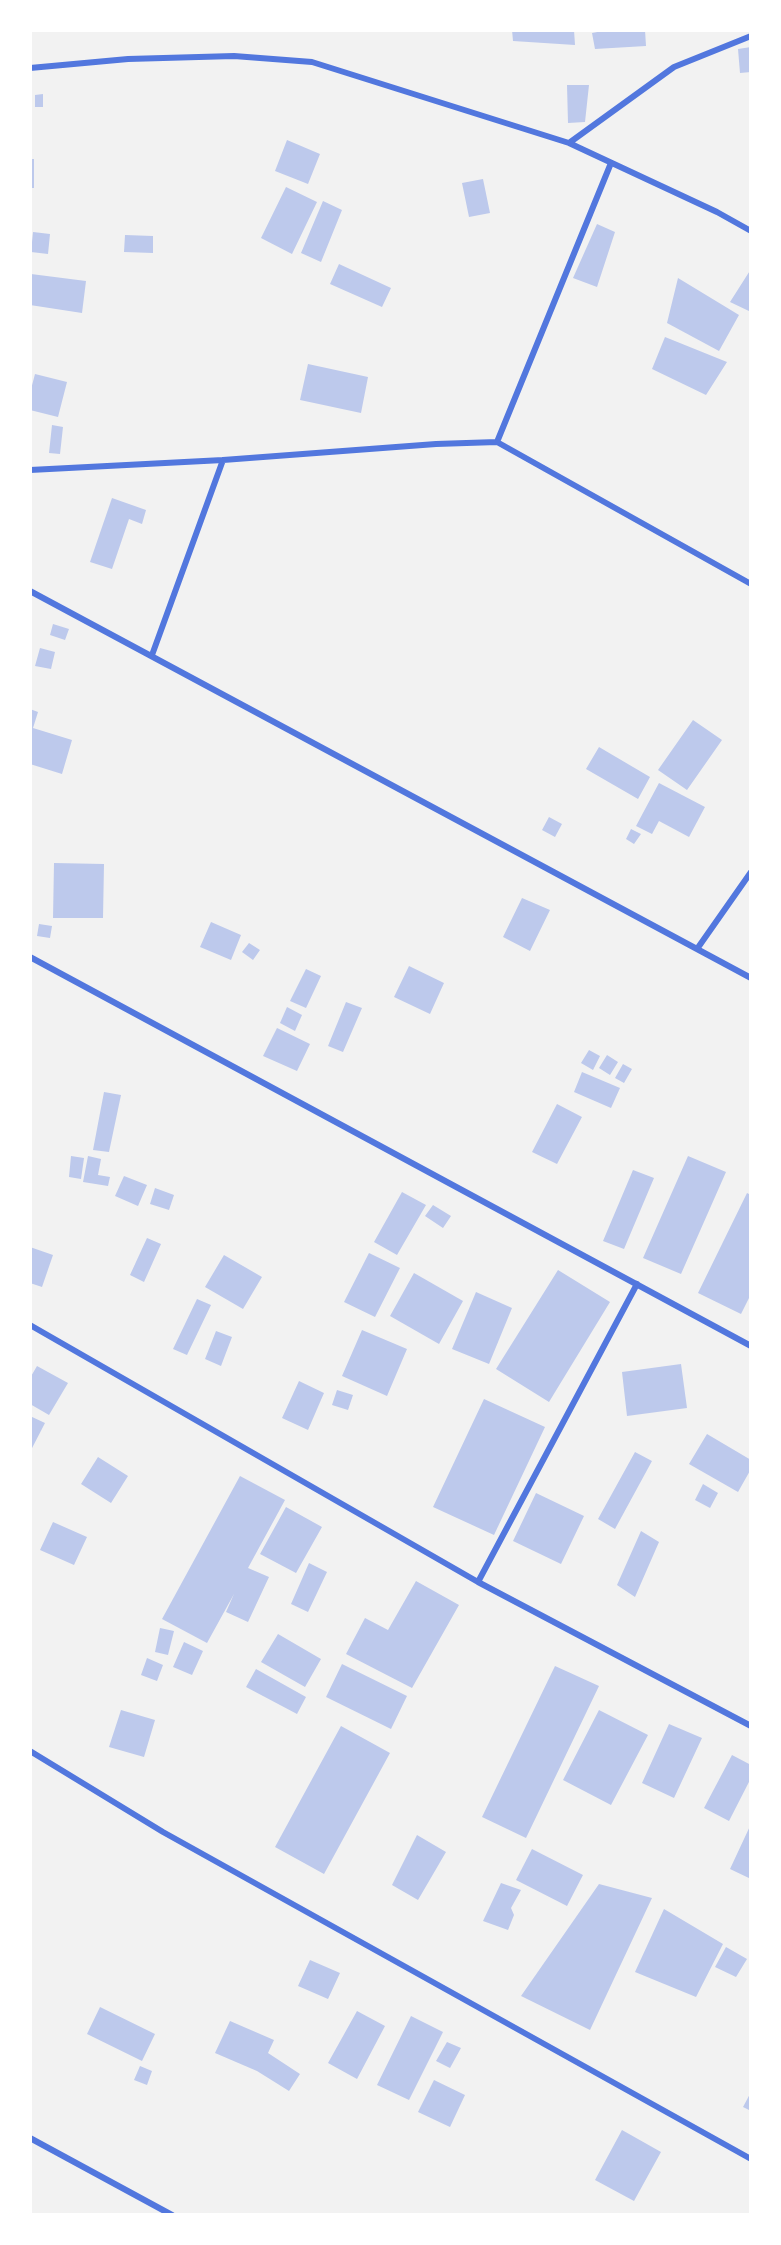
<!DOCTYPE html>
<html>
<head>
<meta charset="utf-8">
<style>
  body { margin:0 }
  #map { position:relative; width:781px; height:2245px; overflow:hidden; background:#f2f2f2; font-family:"Roboto Serif",serif }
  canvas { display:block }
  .frame { position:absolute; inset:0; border:32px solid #fff; pointer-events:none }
</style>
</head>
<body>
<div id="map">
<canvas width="781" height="2245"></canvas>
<div class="frame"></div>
</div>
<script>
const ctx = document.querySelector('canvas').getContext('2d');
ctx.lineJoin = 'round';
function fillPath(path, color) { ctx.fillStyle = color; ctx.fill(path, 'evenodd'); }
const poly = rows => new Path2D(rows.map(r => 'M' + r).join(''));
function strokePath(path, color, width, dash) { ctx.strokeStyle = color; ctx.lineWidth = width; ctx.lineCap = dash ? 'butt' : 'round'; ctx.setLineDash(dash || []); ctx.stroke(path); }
const building = poly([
  [512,30,574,30,575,45,513,41],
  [608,30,645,30,646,46,595,49,592,33],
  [751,47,751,72,740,73,738,49],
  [567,85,589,85,585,122,568,123],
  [43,94,43,107,35,107,35,95],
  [287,140,320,154,308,184,275,171],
  [30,159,34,159,34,188,30,188],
  [483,179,490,213,469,217,462,183],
  [286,187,317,202,292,254,261,238],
  [323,201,342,210,321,262,301,253],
  [597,224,615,232,597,287,573,278],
  [33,232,50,234,48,254,31,252],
  [125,235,153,236,153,253,124,252],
  [339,264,391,288,382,307,330,284],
  [751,269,751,312,730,302],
  [31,274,86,281,82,313,30,305],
  [678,278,739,315,719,351,667,323],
  [665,337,727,362,706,395,652,369],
  [308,364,368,377,361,413,300,400],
  [35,374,67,382,58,417,30,410,30,393],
  [52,425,63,427,60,454,49,453],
  [112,498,146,510,142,524,129,519,112,569,90,562],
  [53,624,69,629,65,640,50,635],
  [40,648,55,652,51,669,35,666],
  [30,709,38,712,33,728,72,740,62,774,30,764],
  [693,720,722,740,687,790,658,770],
  [599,747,650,777,638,799,586,769],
  [659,783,705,807,689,837,659,821,652,834,636,826],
  [549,817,562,824,555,837,542,830],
  [631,829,641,834,634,844,626,839],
  [54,863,104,864,103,918,53,918],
  [522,898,550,910,530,951,503,937],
  [211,922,241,935,231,960,200,947],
  [39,924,52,926,50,938,37,936],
  [249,943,260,950,253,960,242,952],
  [409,966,444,983,430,1014,394,997],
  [306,969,321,976,306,1008,290,1001],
  [346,1002,362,1008,343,1052,328,1046],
  [287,1007,302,1015,295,1031,280,1023],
  [277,1028,310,1044,297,1071,263,1056],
  [589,1050,600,1056,593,1070,581,1063],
  [607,1055,618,1062,610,1075,599,1068],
  [623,1064,632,1069,624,1083,615,1078],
  [582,1072,620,1088,611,1108,574,1092],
  [104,1092,121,1095,109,1152,93,1150],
  [557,1104,582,1117,557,1164,532,1152],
  [71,1156,84,1158,81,1179,69,1177],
  [88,1156,101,1159,98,1175,110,1177,108,1186,83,1182],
  [688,1156,726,1172,681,1274,643,1258],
  [633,1170,654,1178,624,1249,603,1241],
  [124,1176,147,1185,138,1206,115,1196],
  [155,1188,174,1195,169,1210,150,1204],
  [402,1192,426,1205,397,1255,374,1242],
  [747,1193,751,1195,751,1294,741,1314,698,1293],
  [433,1205,451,1216,443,1228,425,1216],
  [147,1238,161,1244,144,1282,130,1275],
  [30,1247,53,1255,42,1287,30,1283],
  [369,1253,400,1268,375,1317,344,1302],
  [224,1255,262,1277,243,1309,205,1287],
  [558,1270,610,1302,549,1402,496,1369],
  [414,1273,463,1301,439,1344,390,1316],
  [476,1292,512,1308,489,1364,452,1349],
  [197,1299,211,1305,187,1355,173,1349],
  [362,1330,407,1349,387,1396,342,1376],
  [216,1331,232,1337,221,1366,205,1359],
  [681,1364,687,1408,627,1416,622,1372],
  [37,1366,68,1383,49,1415,30,1404,30,1378],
  [299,1381,324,1393,308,1430,282,1418],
  [337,1390,353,1395,348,1410,332,1405],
  [484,1399,545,1427,494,1535,433,1507],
  [30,1416,45,1423,30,1452],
  [707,1434,751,1460,751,1469,738,1492,689,1464],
  [635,1452,652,1461,615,1529,598,1519],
  [98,1457,128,1476,111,1503,81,1484],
  [240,1476,285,1500,248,1568,269,1577,248,1622,226,1612,234,1594,207,1643,162,1619],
  [703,1484,718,1493,710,1508,695,1500],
  [536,1493,584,1516,561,1564,513,1541],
  [286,1507,322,1527,296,1573,260,1554],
  [53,1522,87,1537,74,1565,40,1550],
  [641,1531,659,1542,635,1597,617,1585],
  [309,1563,327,1572,308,1612,291,1604],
  [416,1581,459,1605,412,1688,346,1654,365,1618,388,1630],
  [160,1628,174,1631,168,1655,155,1652],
  [278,1634,321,1659,305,1687,261,1662],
  [184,1642,203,1651,192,1675,173,1667],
  [147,1658,163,1665,157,1681,141,1675],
  [342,1664,407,1696,391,1729,326,1697],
  [555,1666,599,1686,526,1838,482,1817],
  [256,1669,306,1697,297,1714,246,1687],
  [121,1710,155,1720,144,1757,109,1747],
  [599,1710,648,1735,611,1805,563,1780],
  [669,1724,702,1738,674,1798,642,1783],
  [341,1726,390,1753,324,1874,275,1847],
  [732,1755,751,1765,751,1778,729,1821,704,1808],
  [751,1824,751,1879,730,1869],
  [417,1835,446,1852,418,1900,392,1885],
  [532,1849,583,1875,567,1906,516,1880],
  [501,1883,521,1890,511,1908,514,1915,508,1930,483,1921],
  [599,1884,652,1898,590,2030,521,1996],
  [664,1909,723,1944,696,1997,635,1972],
  [726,1947,747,1959,736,1977,715,1967],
  [310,1960,340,1973,328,1999,298,1986],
  [100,2007,155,2034,142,2061,87,2034],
  [357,2011,385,2026,357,2079,328,2063],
  [411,2016,443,2032,409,2100,377,2085],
  [230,2021,274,2040,268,2053,300,2074,289,2091,257,2071,215,2053],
  [447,2042,461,2048,450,2068,436,2061],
  [140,2066,152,2071,147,2085,134,2080],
  [434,2080,465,2095,450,2127,418,2112],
  [751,2092,751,2111,743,2107],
  [622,2130,661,2152,634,2201,595,2180]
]);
const minor = poly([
  [30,68,128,59,234,56,312,62,569,143,717,212,751,231],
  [569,143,674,67,751,36],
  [497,442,611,163],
  [30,470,223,460,436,444,497,442,751,584],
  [30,591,751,978],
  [152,655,223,460],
  [697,949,751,872],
  [30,957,751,1346],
  [30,1325,478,1582,751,1726],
  [478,1582,637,1284],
  [30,1751,163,1832,751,2159],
  [30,2138,172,2215]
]);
fillPath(building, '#bdc9ec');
strokePath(minor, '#5277de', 6);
</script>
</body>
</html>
